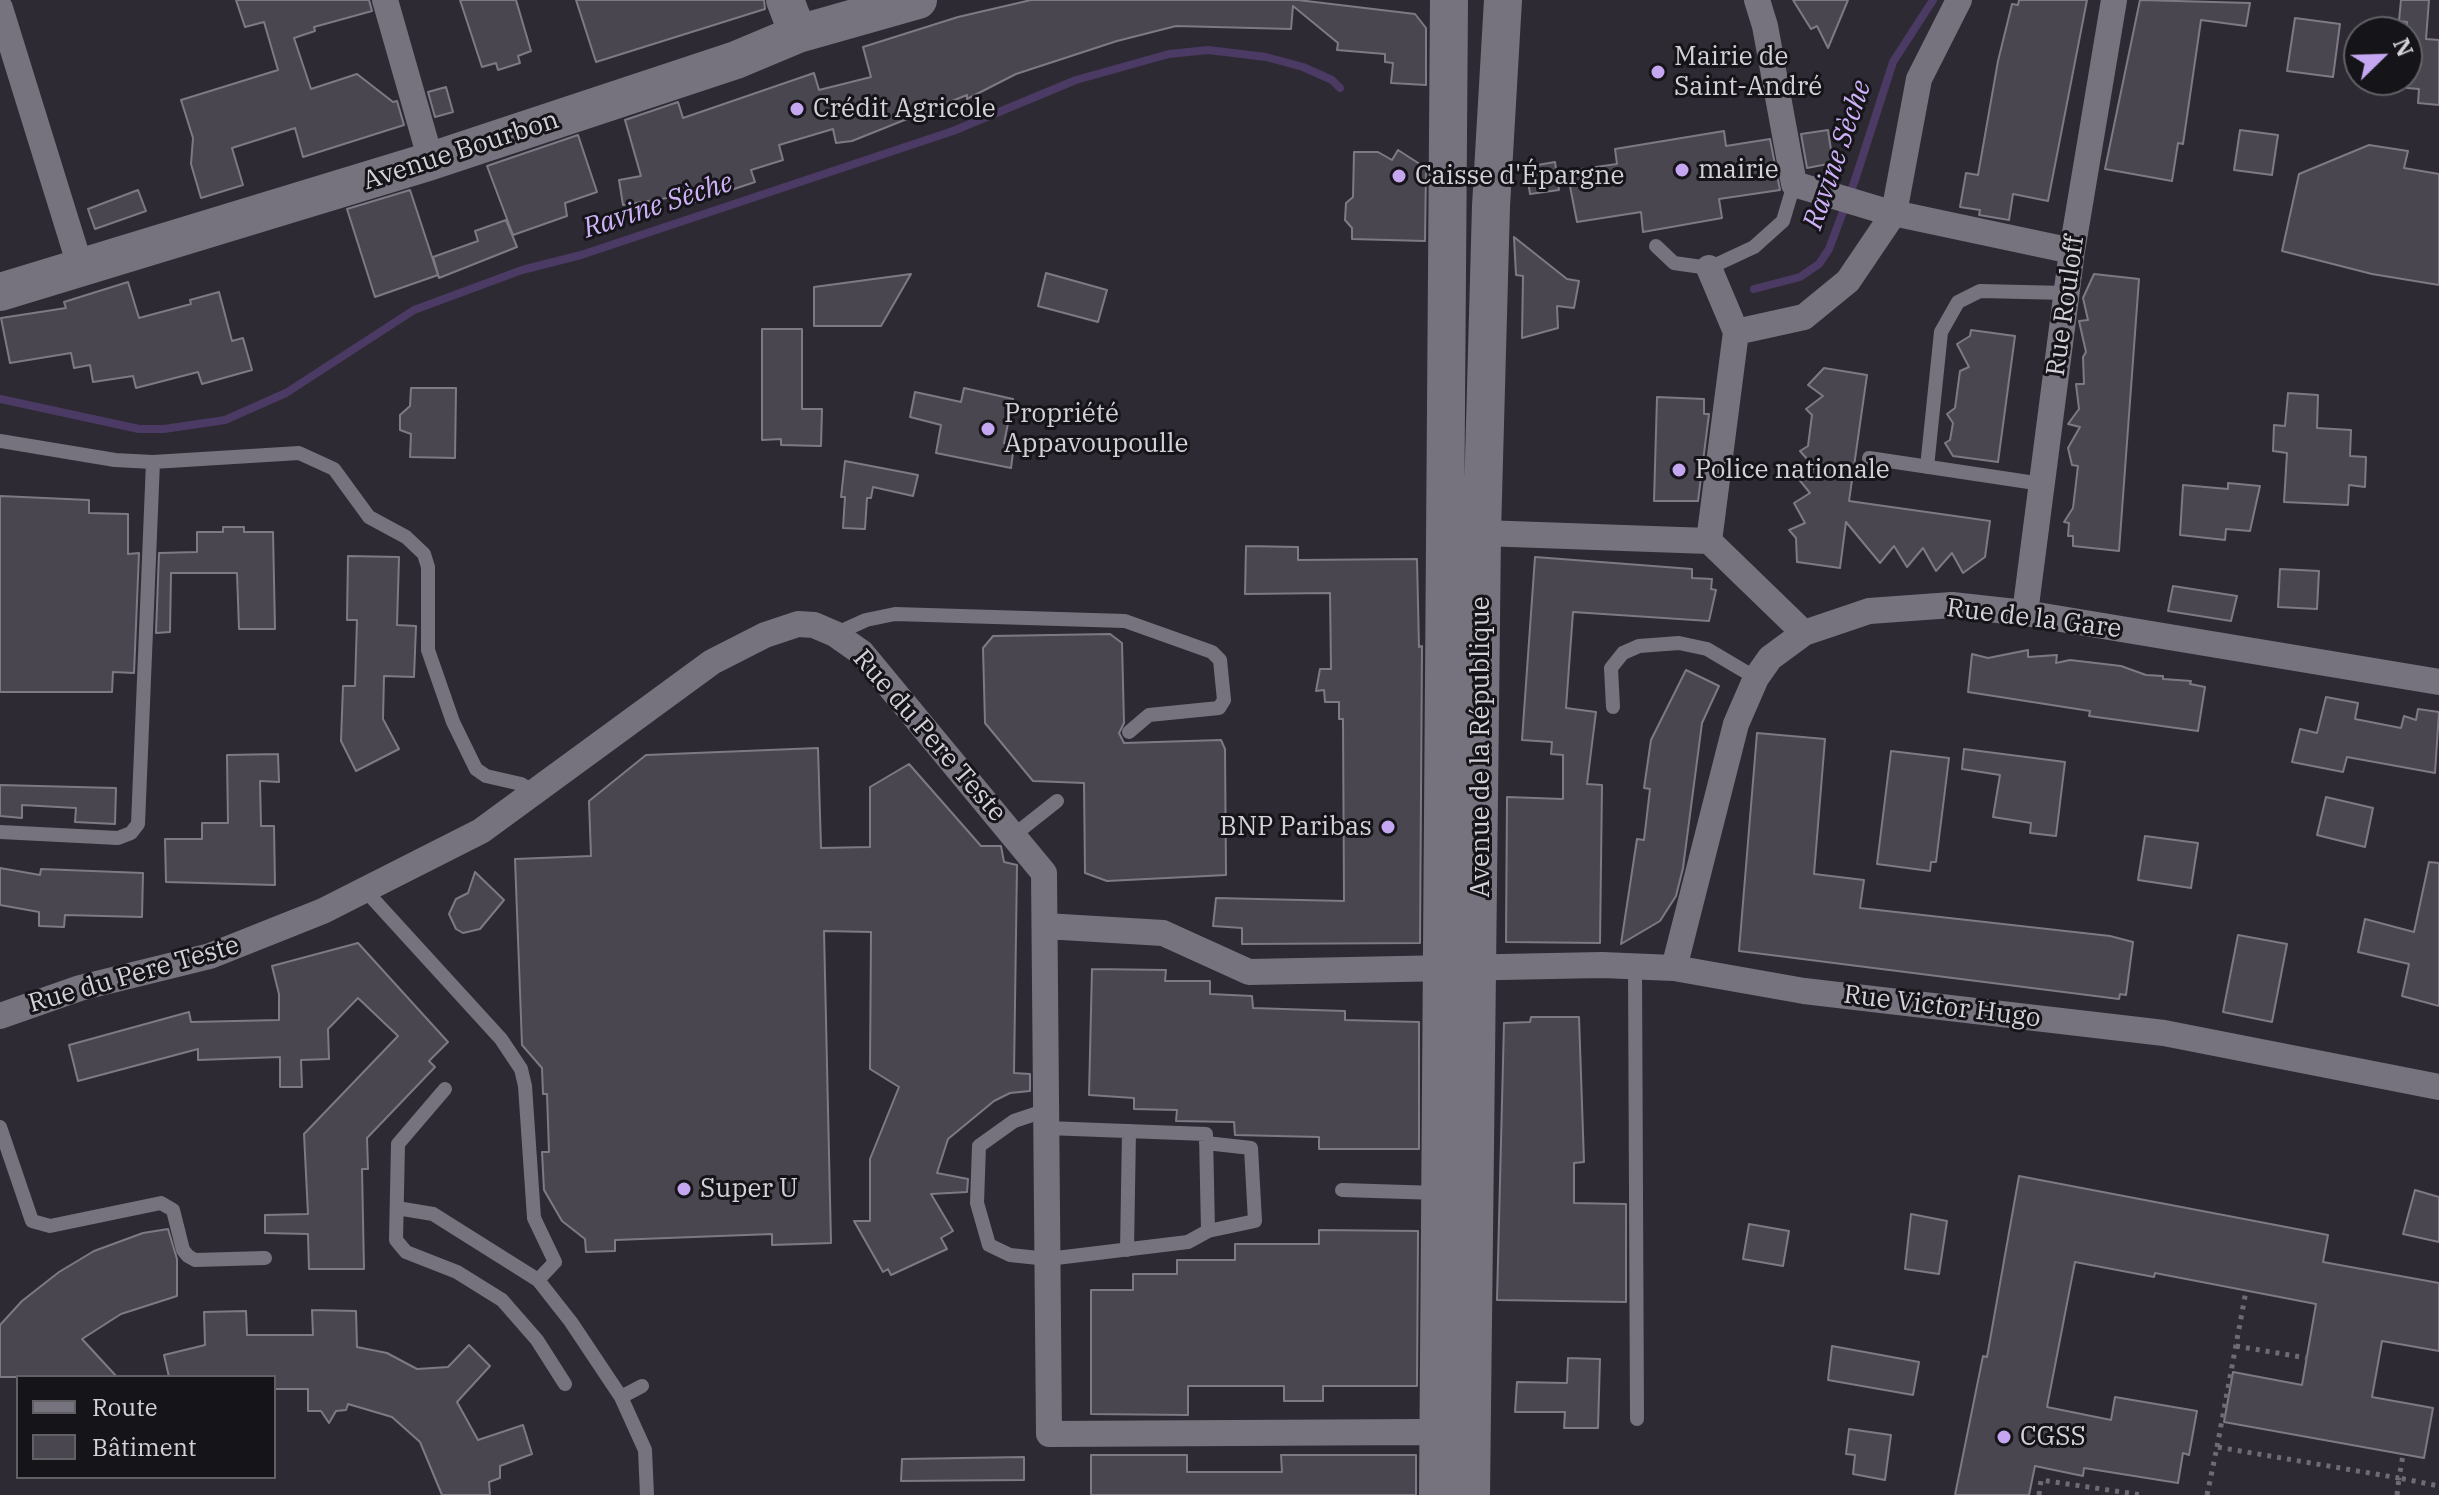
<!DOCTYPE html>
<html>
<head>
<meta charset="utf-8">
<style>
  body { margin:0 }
  #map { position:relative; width:2439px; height:1495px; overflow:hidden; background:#2e2a34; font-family:"IBM Plex Serif",serif }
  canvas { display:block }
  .legend { position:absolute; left:16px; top:1375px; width:260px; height:104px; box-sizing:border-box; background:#151418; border:2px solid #616065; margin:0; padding:10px 14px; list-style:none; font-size:24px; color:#d4d1d8 }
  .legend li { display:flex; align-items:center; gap:16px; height:40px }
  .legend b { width:40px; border:2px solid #616065 }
  .north { position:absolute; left:2343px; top:16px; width:80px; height:80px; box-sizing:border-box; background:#151418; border:2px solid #616065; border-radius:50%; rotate:67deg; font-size:22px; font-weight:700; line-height:32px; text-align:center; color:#d4d1d8 }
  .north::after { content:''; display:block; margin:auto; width:28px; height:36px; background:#c5a7f1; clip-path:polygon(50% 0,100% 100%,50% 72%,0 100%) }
</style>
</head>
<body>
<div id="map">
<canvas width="2439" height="1495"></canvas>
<ul class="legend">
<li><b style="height:10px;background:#77737e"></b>Route</li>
<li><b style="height:22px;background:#4a4650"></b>Bâtiment</li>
</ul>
<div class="north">N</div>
</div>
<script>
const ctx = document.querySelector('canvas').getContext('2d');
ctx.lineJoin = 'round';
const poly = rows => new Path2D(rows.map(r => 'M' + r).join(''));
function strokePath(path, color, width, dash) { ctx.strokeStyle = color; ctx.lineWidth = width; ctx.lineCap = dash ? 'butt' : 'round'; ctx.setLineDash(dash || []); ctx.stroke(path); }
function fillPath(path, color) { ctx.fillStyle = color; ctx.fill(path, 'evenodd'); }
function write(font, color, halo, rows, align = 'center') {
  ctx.font = font + ' "IBM Plex Serif",serif'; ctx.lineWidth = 6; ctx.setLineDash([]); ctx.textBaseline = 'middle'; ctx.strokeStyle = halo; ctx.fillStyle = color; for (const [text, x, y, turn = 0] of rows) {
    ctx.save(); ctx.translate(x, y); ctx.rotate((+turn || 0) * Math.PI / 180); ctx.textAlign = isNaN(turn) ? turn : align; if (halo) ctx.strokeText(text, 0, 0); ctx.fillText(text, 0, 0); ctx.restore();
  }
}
const stream = poly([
  [1754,289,1800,277,1819,264,1829,249,1855,180,1893,62,1933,0],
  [0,399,139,429,164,429,225,420,286,393,414,310,522,270,581,255,953,131,1076,80,1169,54,1208,50,1266,57,1303,67,1332,80,1340,88]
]);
const building = poly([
  [236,0,369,0,372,11,314,27,315,31,294,38,311,89,357,74,393,102,397,101,404,125,303,157,295,128,232,148,243,185,201,198,191,164,193,138,181,100,278,70,264,22,245,27,236,0],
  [460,0,516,0,531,51,518,56,520,63,498,70,496,63,482,67,460,0],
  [576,0,764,0,765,9,596,62,576,0],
  [1031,0,1298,0,1415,14,1426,28,1426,85,1391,83,1393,63,1385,62,1385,54,1337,50,1338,43,1293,6,1291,29,1176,26,1117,41,1016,74,967,99,967,95,852,141,836,143,833,129,779,145,783,160,751,170,755,182,689,204,686,195,623,205,619,180,641,176,625,120,678,102,683,118,814,73,819,90,871,77,863,47,958,17,1031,0],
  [1793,0,1848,0,1828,48,1817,26,1811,29,1793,0],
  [2019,0,2087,0,2048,201,2013,194,2009,220,1979,215,1980,210,1960,207,1966,173,1978,175,1998,61,2012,4,2018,5,2019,0],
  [2140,0,2250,3,2246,26,2201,20,2183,144,2178,143,2172,181,2105,169,2140,0],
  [2401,0,2429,0,2426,39,2439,40,2439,105,2418,103,2419,89,2407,88,2407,22,2399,21,2401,0],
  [2295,18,2340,24,2333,77,2287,71,2295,18],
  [446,87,453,112,435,117,428,92,446,87],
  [1828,130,1833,163,1807,168,1801,134,1828,130],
  [2240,130,2278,135,2272,175,2234,170,2240,130],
  [1724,131,1726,146,1770,139,1780,190,1719,199,1722,218,1643,232,1641,212,1577,222,1567,171,1617,164,1615,149,1724,131],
  [578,135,597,192,565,203,567,216,513,235,487,166,578,135],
  [2369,145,2408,151,2404,168,2439,174,2439,285,2372,274,2282,251,2299,174,2369,145],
  [1398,150,1426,168,1425,241,1352,239,1352,228,1345,220,1346,203,1353,197,1354,152,1378,152,1392,160,1398,150],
  [1555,162,1559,190,1530,194,1526,167,1555,162],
  [138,190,146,211,95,229,88,209,138,190],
  [410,190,438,275,375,297,347,209,410,190],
  [506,220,517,247,439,278,433,257,478,241,475,231,506,220],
  [1514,237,1567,279,1579,281,1574,308,1557,306,1558,328,1522,338,1523,276,1516,275,1514,237],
  [1046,273,1107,290,1098,322,1038,306,1046,273],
  [911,274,881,326,814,326,814,287,911,274],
  [2094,274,2139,279,2119,551,2073,546,2073,536,2068,536,2069,523,2064,522,2073,508,2078,466,2072,465,2068,448,2080,427,2068,424,2079,409,2076,384,2084,384,2083,357,2086,352,2079,321,2088,320,2083,298,2094,274],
  [128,282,139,318,191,304,190,300,219,292,232,341,243,338,252,370,202,384,198,372,136,388,133,376,93,382,90,365,74,368,71,353,10,363,1,318,66,308,64,302,128,282],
  [762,329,802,329,802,409,822,409,821,446,781,445,781,439,762,440,762,329],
  [1971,330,2015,336,1998,462,1953,456,1945,443,1950,440,1953,423,1947,414,1955,408,1960,371,1969,367,1957,344,1970,336,1971,330],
  [1824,368,1867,375,1849,501,1990,521,1985,557,1963,573,1952,553,1936,571,1923,548,1907,567,1894,546,1880,563,1846,522,1840,568,1797,562,1796,538,1789,530,1805,523,1794,503,1810,493,1797,477,1815,468,1800,451,1808,446,1812,415,1806,409,1823,396,1808,385,1824,368],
  [411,388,456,388,455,458,410,457,411,434,400,430,400,415,410,406,411,388],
  [964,388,1013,399,1004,443,1014,445,1011,468,936,453,941,425,910,417,915,392,961,402,964,388],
  [2288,393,2318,395,2317,428,2351,430,2350,456,2366,457,2365,487,2349,485,2348,505,2284,502,2287,453,2273,451,2274,425,2285,426,2288,393],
  [1657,397,1704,399,1704,414,1709,414,1698,501,1654,501,1657,397],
  [845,461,918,475,913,496,873,487,871,498,867,498,865,529,843,528,845,497,841,497,845,461],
  [2228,483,2260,486,2250,531,2226,529,2225,540,2180,535,2183,485,2228,489,2228,483],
  [0,496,89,500,89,513,128,514,128,554,139,553,134,673,113,672,112,692,0,692,0,496],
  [223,527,244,527,244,532,273,532,275,629,239,629,237,573,171,573,170,632,156,633,159,553,197,552,197,532,223,532,223,527],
  [1246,546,1298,547,1298,560,1417,559,1419,647,1422,646,1420,943,1242,944,1242,928,1213,926,1216,898,1344,901,1343,719,1339,719,1339,702,1325,702,1324,690,1316,691,1320,669,1331,669,1330,593,1245,594,1246,546],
  [348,556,399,557,397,625,416,626,414,677,384,676,383,719,399,749,356,771,341,741,343,686,355,686,357,620,347,620,348,556],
  [1535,557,1692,569,1692,578,1712,579,1711,589,1716,590,1709,621,1573,612,1566,708,1596,712,1587,784,1602,785,1600,943,1506,942,1507,797,1563,799,1563,755,1551,754,1552,742,1522,740,1535,557],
  [2280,569,2319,571,2317,609,2278,607,2280,569],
  [2173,586,2237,596,2231,621,2168,611,2173,586],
  [1110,634,1122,643,1124,723,1119,733,1124,743,1221,740,1225,749,1226,875,1107,881,1085,873,1084,783,1033,781,985,723,983,648,993,636,1110,634],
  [2028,650,2028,657,2057,655,2056,663,2070,660,2121,666,2146,675,2163,676,2163,679,2191,681,2190,684,2205,687,2198,731,2089,716,2090,711,1968,692,1972,654,1988,658,2028,650],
  [1686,670,1719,686,1702,723,1683,868,1676,896,1660,921,1621,944,1637,839,1644,840,1650,789,1644,788,1651,740,1686,670],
  [2326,697,2358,703,2355,719,2401,728,2404,716,2416,720,2418,709,2439,712,2435,773,2347,757,2343,772,2292,762,2300,729,2317,733,2326,697],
  [1757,733,1825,739,1814,874,1864,880,1860,908,2110,936,2133,942,2126,995,2120,994,2119,999,1739,951,1757,733],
  [818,748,821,848,870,847,870,787,909,764,981,846,1001,846,1004,862,1017,865,1014,1073,1030,1074,1030,1091,1010,1093,994,1101,948,1139,937,1173,968,1179,967,1192,931,1194,953,1231,941,1238,947,1249,891,1275,888,1269,883,1272,854,1221,870,1221,870,1159,899,1087,870,1069,871,932,824,931,831,1243,772,1245,772,1234,615,1240,615,1251,586,1252,585,1239,562,1221,544,1190,542,1152,549,1152,547,1094,543,1094,542,1068,522,1045,515,859,591,856,589,801,646,755,818,748],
  [1964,749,2065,762,2056,836,2030,833,2031,823,1993,817,2000,775,1962,769,1964,749],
  [1891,751,1949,758,1936,862,1931,862,1930,871,1877,864,1891,751],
  [278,754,279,782,260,781,261,826,274,826,275,885,166,882,165,839,202,839,202,823,228,823,227,755,278,754],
  [0,785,116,788,115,824,75,822,76,808,22,805,22,818,0,816,0,785],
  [2326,797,2373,808,2365,847,2317,835,2326,797],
  [2145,836,2198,843,2191,888,2138,880,2145,836],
  [2429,862,2439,863,2439,1006,2402,996,2409,964,2358,952,2365,919,2414,932,2429,862],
  [0,868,40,875,41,869,143,873,142,917,65,915,64,927,39,926,39,912,0,905,0,868],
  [475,872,504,900,480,929,463,933,456,929,449,914,456,899,468,893,475,872],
  [2238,935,2287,944,2272,1022,2223,1012,2238,935],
  [358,943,448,1042,429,1061,435,1067,367,1138,368,1169,362,1169,364,1269,309,1269,308,1234,265,1233,265,1215,308,1214,304,1134,398,1036,358,998,328,1029,329,1059,301,1060,302,1087,280,1087,280,1057,198,1060,198,1049,78,1081,69,1045,189,1012,191,1022,279,1020,279,994,272,966,358,943],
  [1092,969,1166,970,1165,981,1210,981,1210,994,1252,996,1253,1008,1345,1011,1345,1020,1419,1022,1419,1149,1319,1149,1319,1137,1235,1135,1234,1122,1176,1121,1177,1110,1134,1109,1134,1098,1089,1095,1092,969],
  [1531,1017,1579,1017,1584,1162,1574,1163,1574,1203,1626,1204,1626,1302,1497,1300,1504,1023,1530,1022,1531,1017],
  [2019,1176,2328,1235,2323,1262,2439,1283,2439,1351,2382,1341,2372,1397,2433,1408,2424,1458,2224,1422,2233,1372,2302,1385,2316,1304,2155,1273,2154,1277,2075,1262,2047,1407,2111,1420,2115,1397,2197,1411,2189,1455,2183,1453,2178,1483,2084,1468,2083,1476,2035,1466,2029,1495,1955,1495,1983,1356,1987,1357,2019,1176],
  [2415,1190,2439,1197,2439,1242,2403,1234,2415,1190],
  [1911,1214,1947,1221,1939,1274,1905,1269,1911,1214],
  [1749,1224,1789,1231,1783,1266,1743,1259,1749,1224],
  [168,1229,177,1259,177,1296,121,1314,82,1339,117,1377,0,1377,0,1325,22,1301,59,1272,94,1251,143,1233,168,1229],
  [1319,1230,1418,1231,1417,1386,1323,1386,1323,1401,1284,1401,1284,1386,1188,1386,1188,1415,1091,1414,1091,1290,1133,1290,1133,1274,1177,1274,1177,1260,1235,1260,1235,1244,1319,1244,1319,1230],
  [312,1310,356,1311,357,1347,387,1353,417,1369,448,1367,469,1345,490,1366,457,1402,478,1440,523,1425,532,1454,500,1466,500,1478,489,1482,490,1495,442,1495,420,1442,392,1417,348,1404,346,1410,336,1411,329,1423,321,1411,308,1411,308,1389,274,1389,274,1377,169,1377,164,1355,205,1345,204,1312,246,1311,247,1335,313,1335,312,1310],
  [1832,1346,1919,1362,1913,1395,1828,1380,1832,1346],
  [1568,1358,1600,1359,1598,1428,1564,1428,1565,1412,1515,1412,1517,1382,1567,1383,1568,1358],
  [1849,1429,1891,1435,1885,1480,1853,1474,1855,1455,1846,1454,1849,1429],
  [1091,1455,1187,1455,1187,1472,1282,1472,1281,1455,1416,1455,1416,1495,1091,1495,1091,1455],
  [1024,1457,1024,1480,901,1481,902,1459,1024,1457]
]);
const path = poly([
  [2236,1346,2307,1358],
  [2217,1447,2246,1291],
  [2039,1495,2041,1480,2142,1495],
  [2207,1495,2217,1447,2399,1478,2403,1455],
  [2397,1495,2399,1478,2439,1486]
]);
const lane = poly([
  [1656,246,1674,263,1709,268,1754,247,1783,221,1794,184],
  [0,441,115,460,153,462,299,453,334,469,369,517,406,537,424,554,428,567,428,650,453,722,476,769,486,776,521,784,536,793],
  [1869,458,2042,484],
  [1927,467,1941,332,1958,302,1980,291,2067,293],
  [835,634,866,620,895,614,1125,621,1212,652,1220,660,1224,700,1219,708,1149,715,1129,732],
  [1613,707,1611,668,1623,653,1639,646,1679,643,1707,649,1756,678],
  [0,832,118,838,131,833,138,824,153,462],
  [1014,835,1057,801],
  [364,889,501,1039,521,1069,525,1086,534,1218,555,1262,538,1280],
  [1635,966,1637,1419],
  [445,1089,398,1144,396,1240,406,1252,457,1272,502,1300,537,1340,565,1384],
  [1047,1110,1014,1121,979,1146,977,1203,989,1245,1010,1255,1048,1259,1188,1242,1208,1231,1206,1134,1047,1128],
  [0,1127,32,1221,50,1226,161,1203,173,1210,183,1250,188,1256,195,1260,265,1258],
  [1206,1143,1251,1148,1255,1221,1208,1231],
  [1342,1190,1438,1193],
  [397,1208,433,1214,538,1280,571,1322,621,1397,645,1450,647,1495],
  [1127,1250,1129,1131],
  [621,1397,642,1386]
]);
const street = poly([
  [385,0,431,161],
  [1757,0,1765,26,1794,184,1884,211,2072,251],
  [0,8,81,269],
  [1709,268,1736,332,1709,541],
  [1736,332,1804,317,1848,281,1894,213,1919,79,1959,0],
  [1482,533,1709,541,1804,633],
  [2025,613,2072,251,2114,0],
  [1045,926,1163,933,1249,972,1602,965,1674,968,1804,991,2164,1033,2439,1087],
  [1674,968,1736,724,1756,678,1770,658,1804,633,1869,611,1952,605,2025,613,2439,682],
  [0,1016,80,988,210,956,323,911,481,831,712,662,765,635,798,624,814,625,835,634,862,653,1044,873,1049,1434,1422,1432,1439,1435]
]);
const secondary = poly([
  [785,0,798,34],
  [0,292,431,161,736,60,798,34,918,0],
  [1438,1495,1449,0],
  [1471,1495,1482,533,1491,206,1503,0]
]);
const markers = [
  [1658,72,8,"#c5a7f1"],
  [797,109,8,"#c5a7f1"],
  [1682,170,8,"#c5a7f1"],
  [1399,176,8,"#c5a7f1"],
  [988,429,8,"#c5a7f1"],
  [1679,470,8,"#c5a7f1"],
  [1388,827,8,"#c5a7f1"],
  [684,1189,8,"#c5a7f1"],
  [2004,1437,8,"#c5a7f1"]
];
const poiNames = [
  ["Mairie de",1674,57],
  ["Saint-André",1674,87],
  ["Crédit Agricole",813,109],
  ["mairie",1698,170],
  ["Caisse d'Épargne",1415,176],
  ["Propriété",1004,414],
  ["Appavoupoulle",1004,444],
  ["Police nationale",1695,470],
  ["BNP Paribas",1372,827,"right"],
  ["Super U",700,1189],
  ["CGSS",2020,1437]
];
const streetNames = [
  ["Avenue Bourbon",461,151,-18],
  ["Rue Rouloff",2066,306,-82],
  ["Rue de la Gare",2034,619,7],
  ["Rue du Pere Teste",929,736,49],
  ["Avenue de la République",1481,747,-90],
  ["Rue du Pere Teste",134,975,-16],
  ["Rue Victor Hugo",1942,1007,7]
];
const waterNames = [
  ["Ravine Sèche",1838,155,-71],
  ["Ravine Sèche",658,206,-18]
];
strokePath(stream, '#4b3a63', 8);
fillPath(building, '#4a4650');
strokePath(building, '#7e7985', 2);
strokePath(path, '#6f6b74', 5, [4, 6]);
strokePath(lane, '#77737e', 14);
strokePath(street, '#77737e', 26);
strokePath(secondary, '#77737e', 38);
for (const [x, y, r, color] of markers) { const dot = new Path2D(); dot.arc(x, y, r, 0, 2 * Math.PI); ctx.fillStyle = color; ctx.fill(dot); strokePath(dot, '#151418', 3); }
write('26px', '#d4d1d8', '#151418', poiNames, 'left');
write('26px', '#d4d1d8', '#151418', streetNames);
write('italic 28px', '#ceb1f8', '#151418', waterNames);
</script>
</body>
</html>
